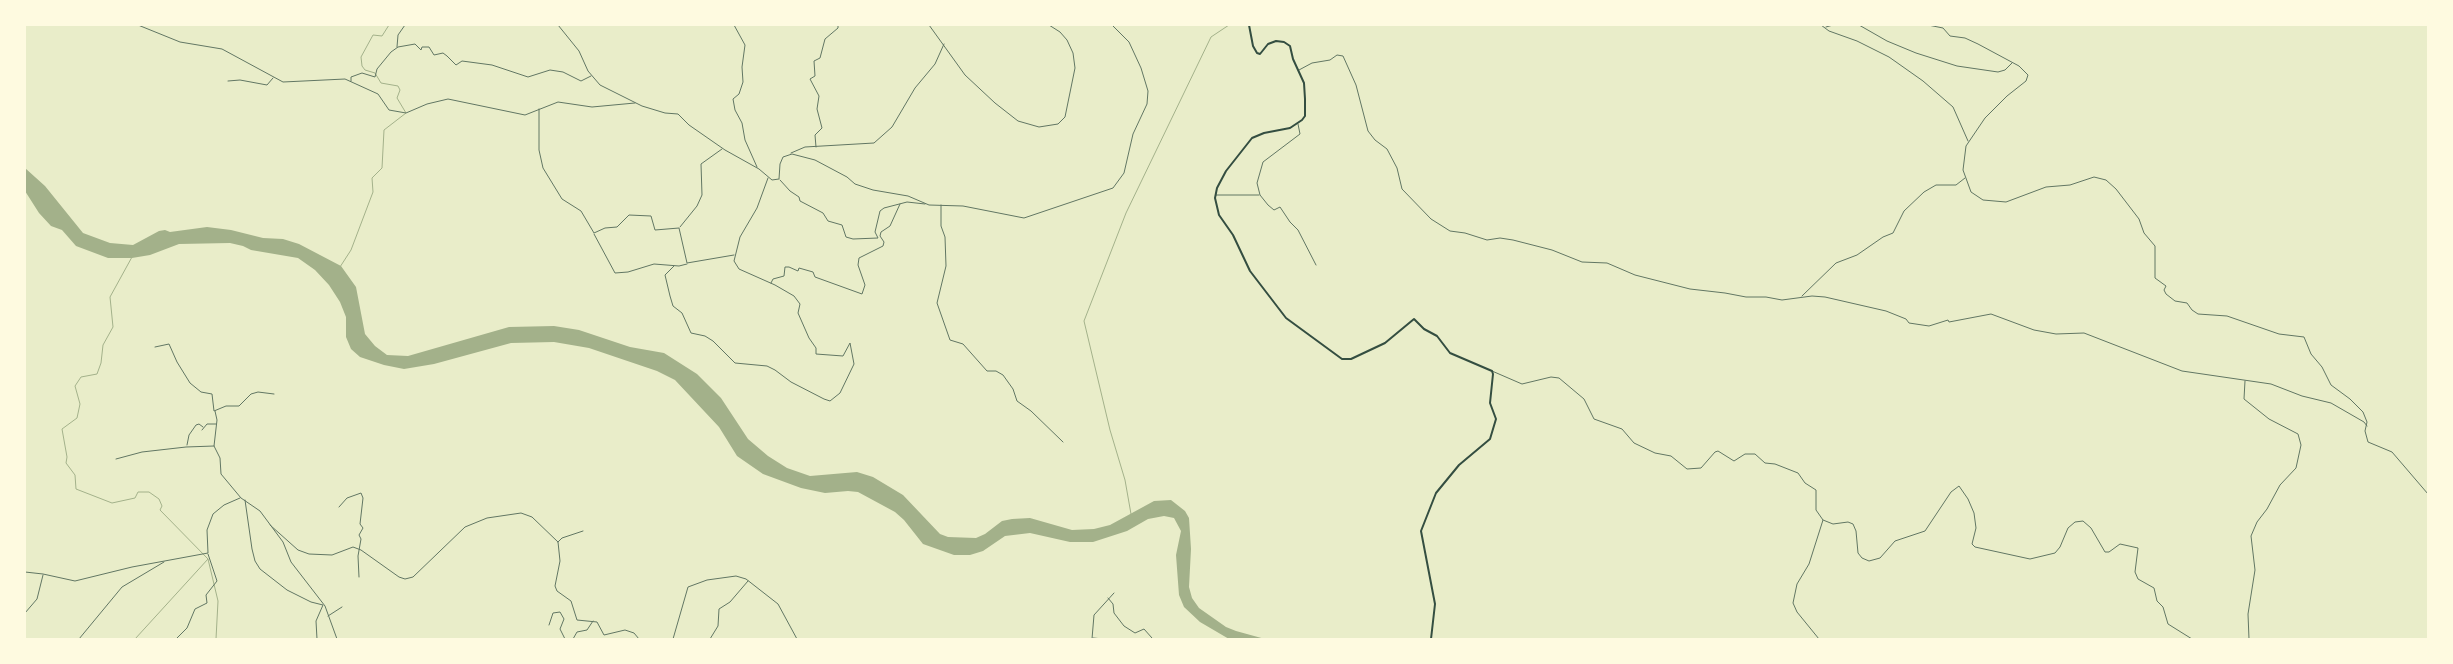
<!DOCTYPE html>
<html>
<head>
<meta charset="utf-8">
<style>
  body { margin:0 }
  #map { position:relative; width:2453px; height:664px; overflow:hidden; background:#e9edc9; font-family:"IBM Plex Sans",sans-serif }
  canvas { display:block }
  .frame { position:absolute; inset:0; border:26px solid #fefae0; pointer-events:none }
</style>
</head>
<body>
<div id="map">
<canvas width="2453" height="664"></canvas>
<div class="frame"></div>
</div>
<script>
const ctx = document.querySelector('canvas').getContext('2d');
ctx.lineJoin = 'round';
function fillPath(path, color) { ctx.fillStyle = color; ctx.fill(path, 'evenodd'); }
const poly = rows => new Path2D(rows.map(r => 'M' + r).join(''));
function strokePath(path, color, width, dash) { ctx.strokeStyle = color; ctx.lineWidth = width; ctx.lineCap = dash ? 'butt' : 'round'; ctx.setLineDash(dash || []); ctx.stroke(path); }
const water = poly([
  [25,168,45,186,83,233,110,243,133,245,159,231,165,230,170,232,207,227,231,230,263,238,283,239,299,244,341,266,356,287,365,334,375,346,387,355,408,356,509,327,554,326,579,330,630,347,664,353,697,374,721,398,748,439,768,456,787,468,810,476,857,472,873,477,903,495,940,534,948,537,976,538,985,534,1002,521,1012,519,1030,518,1072,530,1094,529,1110,525,1154,501,1171,500,1185,511,1189,518,1191,549,1189,587,1192,598,1199,608,1226,627,1236,631,1265,639,1229,639,1200,622,1184,607,1179,595,1176,555,1181,531,1174,518,1164,516,1148,519,1127,531,1093,542,1070,542,1030,533,1005,536,983,551,970,555,954,555,923,544,904,520,895,512,858,492,848,491,825,493,801,488,763,474,737,456,719,427,675,380,657,371,589,348,554,342,511,343,434,364,404,369,384,365,360,357,351,349,346,337,346,317,340,302,329,285,315,270,298,258,251,250,243,246,230,243,179,244,150,255,132,258,108,258,76,246,62,230,51,226,39,213,25,191]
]);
const stream = poly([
  [132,257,110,297,113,327,103,345,101,363,97,374,81,377,75,386,80,404,77,418,62,429,67,457,66,463,75,475,76,489,112,503,135,498,138,492,149,492,159,499,162,506,160,510,208,559,135,639],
  [340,267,351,250,373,192,372,178,382,168,384,130,406,113,397,98,400,90,398,86,381,83,375,73,365,70,362,66,361,57,373,35,382,36,389,25],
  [1131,514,1125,480,1110,430,1084,321,1126,213,1211,37,1229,25],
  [208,559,218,601,216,639]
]);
const minor = poly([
  [138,25,180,42,222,49,283,82,345,79,378,94,389,110,406,113,427,104,448,99,525,115,558,102,592,107,635,103],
  [558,25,579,51,588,71,600,85,642,106,665,113,678,114,689,125,725,150,759,169,772,180,779,179,780,164,783,157,792,154,815,160,847,177,855,184,873,190,908,196,929,205,963,206,1024,218,1113,188,1124,173,1133,134,1147,104,1148,91,1141,68,1129,42,1112,25],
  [734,25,745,45,742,67,743,82,739,94,733,99,735,110,742,123,745,140,757,167],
  [929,25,965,75,995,103,1018,121,1039,127,1058,124,1065,117,1075,68,1073,53,1067,40,1060,32,1049,25],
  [1821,25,1829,31,1857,41,1889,57,1923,81,1953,107,1968,141],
  [1859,25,1887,41,1916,53,1957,66,1998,72,2005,70,2012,63],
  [1928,25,1943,28,1950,36,1965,38,1978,44,2019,66,2028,75,2026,81,2007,96,1985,118,1966,146,1963,170,1971,192,1983,200,2006,202,2046,187,2070,185,2094,177,2106,180,2116,189,2139,219,2144,233,2155,246,2155,278,2166,286,2164,290,2166,294,2175,301,2187,303,2192,310,2198,314,2227,316,2279,334,2304,337,2311,354,2322,367,2331,385,2350,399,2363,412,2367,422,2365,431,2368,442,2392,452,2428,494],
  [1826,27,1833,25],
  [397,47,398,35,405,25],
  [1299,70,1312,63,1330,60,1337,55,1343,56,1356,85,1368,131,1375,140,1387,149,1397,168,1402,189,1431,219,1450,231,1465,233,1487,240,1500,238,1513,240,1552,250,1582,262,1607,263,1635,275,1690,289,1725,293,1746,297,1766,297,1782,300,1812,296,1825,297,1886,311,1906,319,1909,323,1929,326,1948,320,1949,322,1991,314,2034,330,2056,334,2084,333,2182,371,2271,384,2302,396,2331,403,2364,422,2367,426],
  [228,81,240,80,267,85,273,78],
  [351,81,351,77,362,73,375,77,377,69,391,52,398,47,415,44,421,50,422,47,429,47,434,55,443,53,447,56,456,65,462,61,492,65,528,77,550,70,563,72,581,81,591,76],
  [539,109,539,150,543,168,562,199,581,211,594,233,605,228,617,227,629,215,651,216,655,230,679,228,687,263,734,255],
  [1298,124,1300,134,1263,162,1257,183,1260,195,1268,205,1274,210,1280,207,1290,222,1298,230,1316,265],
  [816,147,815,135,822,128,817,109,819,96,810,79,815,76,814,61,820,58,825,39,838,28,838,25],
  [791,153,805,147,874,143,892,127,915,88,935,64,944,44],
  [780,180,790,191,799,197,800,201,823,213,828,221,842,225,846,237,853,239,878,238,875,232,880,211,884,208,907,202,925,204],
  [1216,195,1259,195],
  [941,205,941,226,945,237,946,266,937,303,950,340,963,344,987,371,996,371,1003,375,1013,389,1017,401,1031,411,1063,442],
  [680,227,697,206,702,195,701,164,722,149],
  [594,234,615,273,628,272,654,264,679,266,687,264],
  [674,266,665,275,670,296,673,306,682,313,691,333,705,336,713,341,735,363,767,366,775,370,791,382,824,399,830,401,840,393,854,364,850,343,843,356,816,354,816,348,809,338,798,313,800,304,794,296,775,285,739,269,734,261,740,237,757,208,768,178],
  [771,283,773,279,784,276,785,267,789,267,798,271,799,268,813,272,815,277,862,294,865,285,858,265,859,258,883,246,884,242,880,236,881,232,890,226,900,204],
  [1802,296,1836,263,1857,255,1883,237,1893,233,1904,211,1924,192,1936,185,1956,185,1965,178],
  [155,347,169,344,177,362,190,383,201,392,212,394,214,411,226,406,239,406,251,394,258,392,274,394],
  [1492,371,1522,384,1551,377,1559,378,1584,399,1594,419,1622,429,1634,443,1655,453,1671,456,1687,469,1701,468,1715,452,1718,451,1734,461,1745,454,1755,454,1765,463,1775,464,1798,473,1805,483,1816,490,1816,510,1823,520,1809,564,1797,584,1793,603,1797,612,1819,639],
  [2245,381,2244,399,2269,419,2298,434,2301,445,2296,468,2280,485,2267,509,2257,522,2251,536,2255,570,2248,614,2249,639],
  [215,411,217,420,214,446,220,458,221,474,241,498,260,511,283,542,291,562,325,606,337,639],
  [202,430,207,424,216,424],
  [187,445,189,435,196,425,199,424,203,427],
  [116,459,142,452,186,447,214,446],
  [245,500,252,549,255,561,260,569,287,590,311,602,323,605,316,621,317,639],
  [339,507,347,498,361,493,363,498,360,524,363,528,359,535,361,539,358,556,359,577],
  [1823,520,1833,524,1848,522,1853,524,1856,531,1858,553,1862,558,1869,561,1880,558,1895,541,1925,531,1951,492,1959,486,1968,499,1974,513,1976,528,1972,544,1975,547,2030,559,2055,553,2060,547,2068,528,2075,522,2083,521,2091,528,2105,552,2109,552,2120,544,2138,548,2135,572,2138,579,2154,588,2157,601,2163,607,2168,624,2192,639],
  [270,525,298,550,309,554,332,555,353,547,361,550,399,577,405,579,413,577,465,527,487,518,521,513,532,517,558,542,560,561,555,586,557,591,571,601,577,620,597,622,604,635,625,630,634,633,639,639],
  [558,542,562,538,583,531],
  [25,572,43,574,75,581,132,567,208,553,207,530,213,514,224,505,240,498],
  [1108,598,1113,604,1114,613,1124,626,1135,633,1144,629,1152,638],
  [25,613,37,599,43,575],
  [328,616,342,607],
  [549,625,553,613,560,612,564,619,560,629,565,639],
  [1093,638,1103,639],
  [79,639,122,587,164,562],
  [176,639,187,628,195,609,207,603,206,595,217,581,208,554],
  [573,639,577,632,587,630,593,621],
  [673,639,688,587,707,580,736,576,746,579,778,604,797,639],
  [710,639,718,626,719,609,730,602,748,581],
  [1092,639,1094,615,1114,593],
  [1151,639,1162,639]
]);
const secondary = poly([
  [1249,25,1253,46,1257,53,1260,54,1268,44,1276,41,1284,42,1290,46,1293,59,1304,83,1305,99,1305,116,1302,120,1290,128,1264,133,1252,138,1226,171,1217,188,1215,198,1219,215,1233,235,1250,271,1286,318,1342,359,1351,359,1385,343,1414,319,1424,329,1437,336,1450,353,1492,371,1493,374,1490,403,1496,419,1490,439,1459,465,1436,493,1421,531,1435,604,1431,639]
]);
fillPath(water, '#a3b18a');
strokePath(stream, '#a3b18a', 1);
strokePath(minor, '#617663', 1);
strokePath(secondary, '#344e41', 2);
</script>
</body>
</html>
